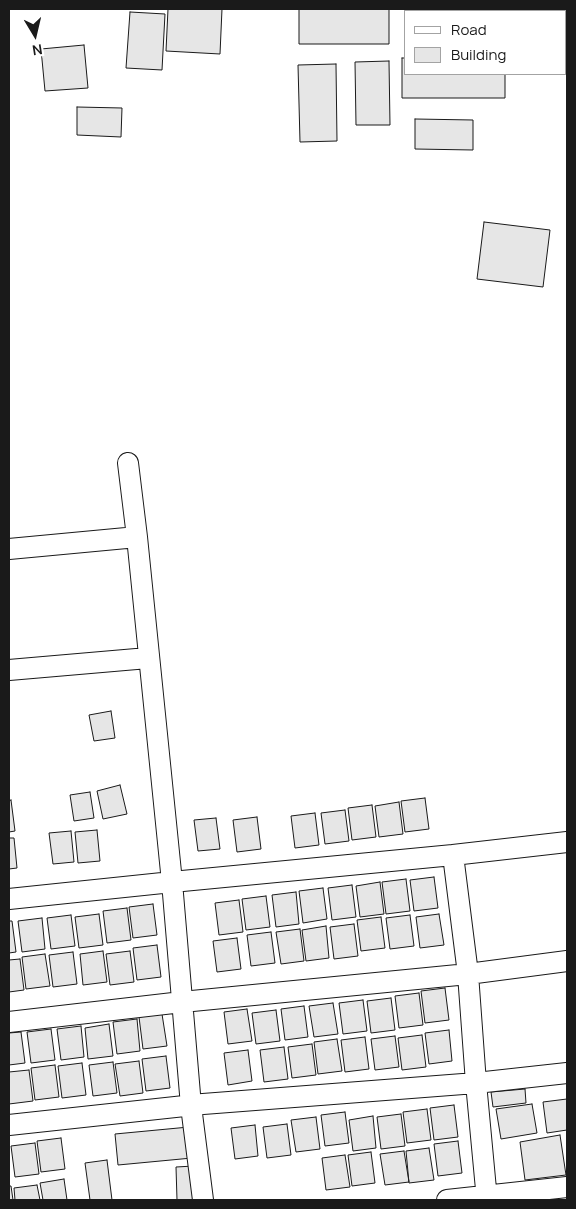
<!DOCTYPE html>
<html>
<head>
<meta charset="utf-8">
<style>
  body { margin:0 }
  #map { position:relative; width:576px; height:1209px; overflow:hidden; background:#fff; font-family:Manrope,sans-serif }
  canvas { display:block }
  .frame { position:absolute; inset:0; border:10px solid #1a1a1a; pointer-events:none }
  .legend { position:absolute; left:404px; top:10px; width:162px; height:65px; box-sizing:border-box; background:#fff; border:1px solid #a3a3a3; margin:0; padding:6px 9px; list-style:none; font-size:15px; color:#1a1a1a }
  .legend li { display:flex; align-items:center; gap:10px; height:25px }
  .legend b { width:25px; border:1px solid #a3a3a3 }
  .north { position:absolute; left:10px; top:10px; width:50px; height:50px; -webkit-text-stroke:4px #fff; paint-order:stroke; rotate:171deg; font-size:14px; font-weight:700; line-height:20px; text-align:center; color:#1a1a1a }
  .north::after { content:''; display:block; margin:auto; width:18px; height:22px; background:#1a1a1a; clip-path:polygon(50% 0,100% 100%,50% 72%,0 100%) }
</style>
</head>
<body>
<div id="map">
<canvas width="576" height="1209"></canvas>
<div class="frame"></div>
<ul class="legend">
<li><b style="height:6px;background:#fff"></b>Road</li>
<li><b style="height:14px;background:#e6e6e6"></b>Building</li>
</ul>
<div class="north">N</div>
</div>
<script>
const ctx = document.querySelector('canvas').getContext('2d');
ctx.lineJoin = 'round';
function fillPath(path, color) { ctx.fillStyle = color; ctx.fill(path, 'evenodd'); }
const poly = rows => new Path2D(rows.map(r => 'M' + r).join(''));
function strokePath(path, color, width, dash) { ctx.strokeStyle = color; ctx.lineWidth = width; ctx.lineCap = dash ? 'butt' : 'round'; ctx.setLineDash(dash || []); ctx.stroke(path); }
const building = poly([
  [168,9,222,9,220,54,166,51,168,9],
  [299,9,389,9,389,44,299,44,299,9],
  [419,9,506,9,506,11,419,11,419,9],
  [130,12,165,14,162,70,126,68,130,12],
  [84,45,88,88,45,91,41,49,84,45],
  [402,58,405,58,405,74,505,74,505,98,402,98,402,58],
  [389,61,390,125,356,125,355,62,389,61],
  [336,64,337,141,300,142,298,65,336,64],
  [77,107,122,108,121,137,77,135,77,107],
  [415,119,473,120,473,150,415,149,415,119],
  [484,222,550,230,543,287,477,279,484,222],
  [111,711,115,738,94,741,89,715,111,711],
  [120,785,127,814,103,819,97,791,120,785],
  [90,792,94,818,74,821,70,795,90,792],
  [425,798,429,829,405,832,401,801,425,798],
  [11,800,15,831,9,832,9,801,11,800],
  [399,802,403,834,379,837,375,806,399,802],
  [372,805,376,837,352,840,348,808,372,805],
  [345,810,349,841,325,844,321,813,345,810],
  [315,813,319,845,295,848,291,816,315,813],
  [257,817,261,849,237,852,233,820,257,817],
  [216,818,220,849,198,851,194,820,216,818],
  [97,830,100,861,78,863,75,832,97,830],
  [71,831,74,862,53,864,49,833,71,831],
  [9,838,14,838,17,868,9,869,9,838],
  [434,877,438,908,414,911,410,880,434,877],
  [406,879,410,911,386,914,382,882,406,879],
  [380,882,384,914,360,917,356,886,380,882],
  [352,885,356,917,332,920,328,888,352,885],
  [323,888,327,919,303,923,299,891,323,888],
  [296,892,299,924,276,927,272,895,296,892],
  [266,896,270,927,246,930,242,899,266,896],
  [239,900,243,932,219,935,215,903,239,900],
  [153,904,157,935,133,938,129,907,153,904],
  [127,908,131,940,107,943,103,911,127,908],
  [99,914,103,945,79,948,75,917,99,914],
  [439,914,444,945,420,948,416,917,439,914],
  [71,915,75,946,51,949,47,918,71,915],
  [410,915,414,946,390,949,386,918,410,915],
  [381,917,385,948,361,951,357,920,381,917],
  [42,918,45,949,22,952,18,921,42,918],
  [9,921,12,921,16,952,9,953,9,921],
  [354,924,358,956,334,959,330,927,354,924],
  [326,926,329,958,306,961,302,930,326,926],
  [300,929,304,961,281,964,276,932,300,929],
  [271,932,275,963,251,966,247,935,271,932],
  [237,938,241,969,217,972,213,941,237,938],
  [157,945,161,977,137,980,133,948,157,945],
  [103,951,107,982,83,985,80,954,103,951],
  [130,951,134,982,110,985,106,954,130,951],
  [73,952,77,984,53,987,49,955,73,952],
  [45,954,50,986,26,989,22,957,45,954],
  [20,959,24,990,9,992,9,960,20,959],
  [445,988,449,1020,425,1023,421,991,445,988],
  [419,993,423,1025,399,1028,395,996,419,993],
  [391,998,395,1030,371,1033,367,1001,391,998],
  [363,1000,367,1031,343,1034,339,1003,363,1000],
  [333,1003,338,1034,314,1037,309,1006,333,1003],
  [304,1006,308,1037,285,1040,281,1009,304,1006],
  [247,1009,252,1041,228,1044,224,1012,247,1009],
  [276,1010,280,1041,256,1044,252,1013,276,1010],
  [162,1014,167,1046,143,1049,139,1017,162,1014],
  [137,1019,140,1051,117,1054,113,1022,137,1019],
  [109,1024,113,1056,88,1059,85,1028,109,1024],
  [81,1026,84,1057,61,1060,57,1029,81,1026],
  [51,1029,55,1060,31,1063,27,1032,51,1029],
  [449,1030,452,1061,429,1064,425,1033,449,1030],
  [21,1032,25,1063,9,1065,9,1033,21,1032],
  [422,1035,426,1067,402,1070,398,1038,422,1035],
  [395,1036,399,1067,375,1070,371,1039,395,1036],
  [365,1037,369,1069,345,1072,341,1040,365,1037],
  [337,1039,342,1071,318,1074,314,1042,337,1039],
  [312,1044,316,1075,292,1078,288,1047,312,1044],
  [284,1047,288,1079,264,1082,260,1050,284,1047],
  [248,1050,252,1081,228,1085,224,1053,248,1050],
  [166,1056,170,1088,146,1091,142,1059,166,1056],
  [139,1061,143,1093,120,1096,115,1064,139,1061],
  [113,1062,117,1093,93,1096,89,1065,113,1062],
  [82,1063,86,1095,62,1098,58,1066,82,1063],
  [55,1065,59,1097,35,1100,31,1068,55,1065],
  [29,1070,33,1101,9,1104,9,1072,29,1070],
  [525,1089,526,1103,493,1107,491,1092,525,1089],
  [567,1099,567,1130,547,1133,543,1102,567,1099],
  [532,1104,537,1133,501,1139,496,1109,532,1104],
  [454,1105,458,1137,434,1140,430,1108,454,1105],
  [427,1109,431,1140,407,1143,403,1112,427,1109],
  [345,1112,349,1143,325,1146,321,1115,345,1112],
  [401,1114,405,1146,381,1149,377,1117,401,1114],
  [373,1116,376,1148,353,1151,349,1120,373,1116],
  [316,1117,320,1149,296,1152,291,1120,316,1117],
  [287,1124,291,1155,267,1158,263,1127,287,1124],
  [255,1125,258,1156,235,1159,231,1128,255,1125],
  [189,1127,192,1158,118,1165,115,1134,189,1127],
  [560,1135,566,1175,525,1180,520,1142,560,1135],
  [61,1138,65,1169,41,1172,37,1141,61,1138],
  [458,1141,462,1173,438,1176,434,1144,458,1141],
  [35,1143,39,1174,15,1177,11,1146,35,1143],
  [429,1148,434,1180,409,1183,406,1151,429,1148],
  [404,1151,409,1182,385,1185,380,1154,404,1151],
  [371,1152,375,1183,352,1186,348,1155,371,1152],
  [345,1155,350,1187,326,1190,322,1158,345,1155],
  [107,1160,112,1200,90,1200,85,1163,107,1160],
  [194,1166,195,1200,177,1200,176,1167,194,1166],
  [64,1179,67,1200,43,1200,40,1183,64,1179],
  [37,1185,40,1200,15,1200,14,1188,37,1185],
  [9,1186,11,1186,13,1200,9,1200,9,1186]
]);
const street = poly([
  [128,463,137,537,172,882,191,1106,203,1200],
  [9,549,137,537],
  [9,670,148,658],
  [453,855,567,842],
  [9,899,172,882,453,855,468,974,476,1083,487,1200],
  [9,1022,182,1002,468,974,567,961],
  [9,1125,203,1104,476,1083,567,1073],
  [447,1200,567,1187]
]);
fillPath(building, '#e6e6e6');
strokePath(building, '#1a1a1a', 1);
strokePath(street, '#1a1a1a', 22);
strokePath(street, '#fff', 20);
</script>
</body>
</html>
